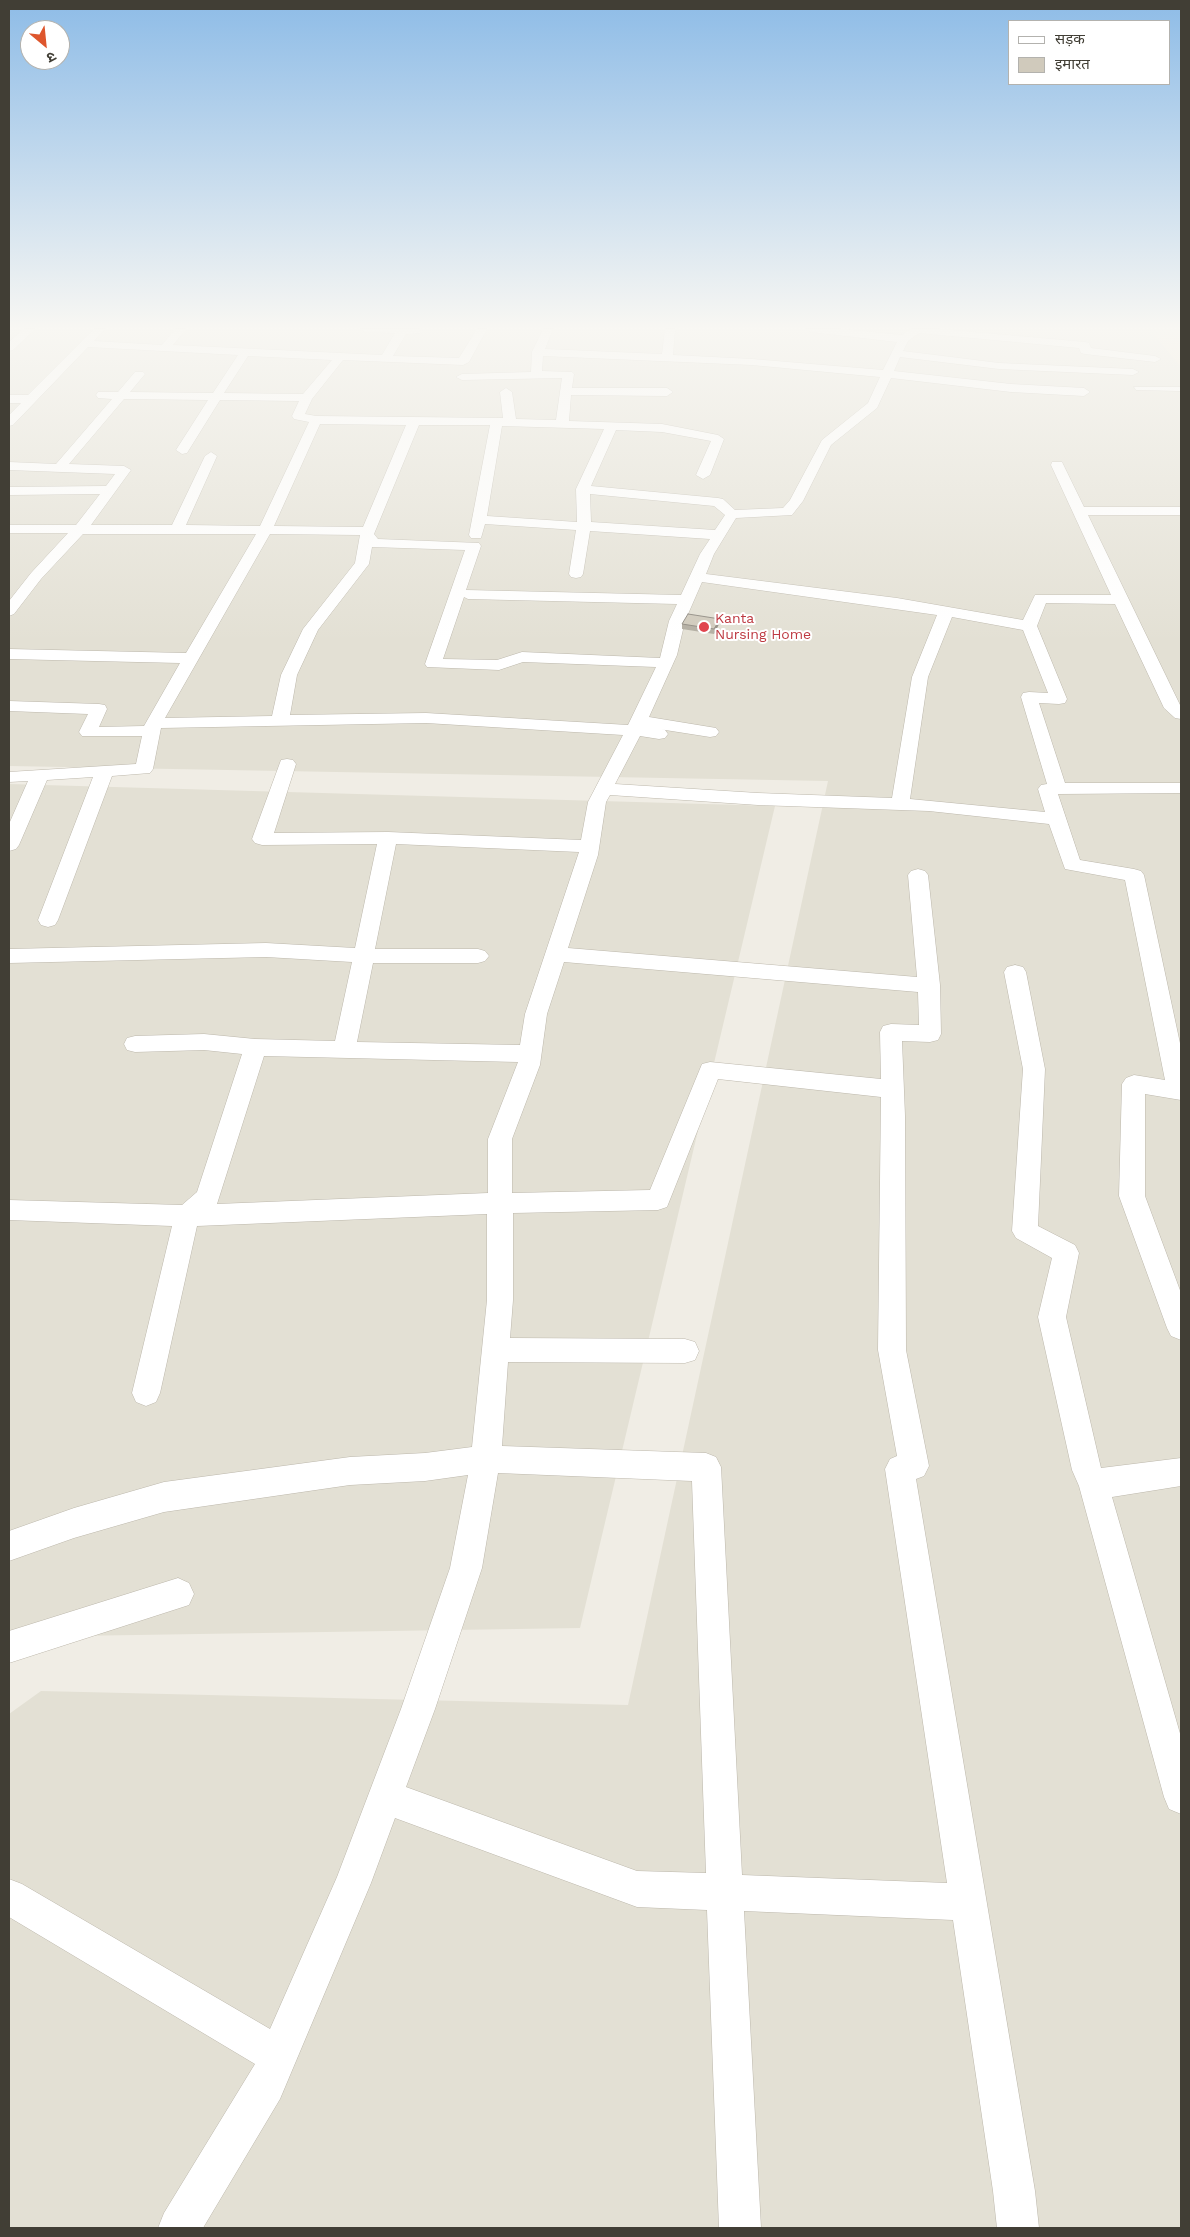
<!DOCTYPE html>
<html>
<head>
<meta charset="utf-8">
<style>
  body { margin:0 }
  #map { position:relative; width:1190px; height:2237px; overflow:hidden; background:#f0ede5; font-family:"Work Sans","Noto Sans Devanagari",sans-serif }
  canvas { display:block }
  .frame { position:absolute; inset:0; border:10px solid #413e35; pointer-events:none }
  .legend { position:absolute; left:1008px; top:20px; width:162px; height:65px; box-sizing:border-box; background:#fff; border:1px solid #b3b2ae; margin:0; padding:6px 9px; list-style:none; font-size:15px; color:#413e35 }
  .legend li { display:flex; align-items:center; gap:10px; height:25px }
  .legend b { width:25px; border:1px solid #b3b2ae }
  .north { position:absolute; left:20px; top:20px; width:50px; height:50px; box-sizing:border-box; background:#fff; border:1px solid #b3b2ae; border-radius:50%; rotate:152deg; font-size:14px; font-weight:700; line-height:20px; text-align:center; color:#413e35 }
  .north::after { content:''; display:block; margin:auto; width:18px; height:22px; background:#de562d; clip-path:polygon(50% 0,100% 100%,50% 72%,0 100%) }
</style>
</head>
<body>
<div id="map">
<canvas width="1190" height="2237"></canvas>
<div class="frame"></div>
<ul class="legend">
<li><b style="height:6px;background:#fff"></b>सड़क</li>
<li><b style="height:14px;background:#d0cabc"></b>इमारत</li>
</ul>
<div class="north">उ</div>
</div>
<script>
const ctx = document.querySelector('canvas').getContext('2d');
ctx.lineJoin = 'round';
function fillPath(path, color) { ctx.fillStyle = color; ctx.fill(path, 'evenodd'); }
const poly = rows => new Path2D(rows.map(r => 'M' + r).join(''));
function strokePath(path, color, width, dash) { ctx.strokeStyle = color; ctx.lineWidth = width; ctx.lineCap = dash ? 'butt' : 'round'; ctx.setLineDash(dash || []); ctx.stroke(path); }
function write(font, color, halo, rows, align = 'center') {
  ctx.font = font + ' "Work Sans",sans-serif'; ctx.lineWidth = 4; ctx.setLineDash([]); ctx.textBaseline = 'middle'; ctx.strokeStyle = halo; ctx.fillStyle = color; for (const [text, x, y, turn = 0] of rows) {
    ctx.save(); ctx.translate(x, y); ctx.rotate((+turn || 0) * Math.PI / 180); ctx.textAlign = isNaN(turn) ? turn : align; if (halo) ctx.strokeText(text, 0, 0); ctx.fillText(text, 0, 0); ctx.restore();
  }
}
const residential = poly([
  [9,329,1181,329,1181,2228,9,2228,9,1714,41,1691,628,1705,828,781,9,766],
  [9,784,775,806,580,1628,9,1637]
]);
const commercial = poly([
  [1149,329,1181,329,1181,367]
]);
const lane = poly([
  [1134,387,1181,387,1181,391,1136,390,1134,387]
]);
const street = poly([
  [24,329,35,329,13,350,9,351,9,342,24,329],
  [94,329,105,329,94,341,162,345,175,329,186,329,173,345,382,355,395,333,365,332,360,329,420,329,420,333,406,334,393,356,459,358,477,329,487,329,469,362,463,365,343,360,312,399,305,414,316,416,503,418,500,392,506,388,512,392,516,419,556,420,562,378,462,380,456,377,462,374,531,372,532,352,543,329,553,329,545,349,662,354,665,329,675,329,673,355,752,359,883,370,897,342,811,332,806,329,840,329,902,335,911,329,939,329,1085,342,1089,343,1091,348,1155,356,1161,359,1155,362,1085,354,1081,353,1079,348,919,333,908,341,903,351,999,363,1133,369,1139,372,1133,375,999,369,900,357,894,371,1011,384,1084,388,1090,392,1084,396,1011,392,891,378,877,408,831,445,803,501,792,515,736,518,714,554,706,574,897,598,1023,620,1035,595,1111,595,1051,465,1052,462,1062,462,1084,507,1181,507,1181,515,1088,515,1181,707,1181,719,1175,718,1164,708,1115,604,1046,603,1037,626,1067,699,1065,703,1059,704,1039,703,1065,783,1181,783,1181,793,1058,794,1080,860,1134,869,1141,871,1144,875,1181,1048,1181,1100,1145,1094,1145,1196,1181,1293,1181,1340,1171,1336,1167,1328,1119,1196,1122,1084,1126,1078,1134,1075,1165,1080,1125,880,1065,869,1049,824,929,811,758,805,610,795,606,802,598,855,568,948,917,977,908,875,911,871,918,869,925,871,928,875,940,985,941,1034,938,1040,930,1042,902,1041,905,1116,906,1350,929,1466,924,1476,916,1479,1035,2191,1039,2228,997,2228,993,2191,953,1920,744,1911,761,2228,719,2228,707,1910,637,1907,395,1818,371,1883,280,2099,203,2228,158,2228,164,2213,255,2064,9,1917,9,1879,22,1884,270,2029,337,1877,401,1709,450,1568,468,1475,425,1481,350,1485,164,1512,74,1538,9,1561,9,1531,74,1508,164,1482,350,1457,425,1453,472,1447,487,1300,487,1214,197,1226,160,1393,156,1402,146,1406,136,1402,132,1393,172,1226,9,1220,9,1200,182,1205,197,1192,242,1054,204,1050,135,1052,127,1050,124,1044,127,1038,135,1036,204,1034,255,1039,335,1041,352,962,266,957,9,963,9,949,266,943,355,948,377,844,262,845,255,843,252,839,281,760,287,759,293,760,296,764,274,833,388,832,581,840,588,802,623,735,426,723,161,728,153,769,150,773,112,776,58,920,55,925,48,927,41,925,38,920,93,777,47,780,19,845,16,849,9,851,9,824,28,781,9,782,9,772,136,764,142,736,82,736,79,732,88,714,9,711,9,701,99,704,105,705,107,709,99,727,144,726,180,663,9,659,9,649,186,653,256,534,83,534,41,579,14,614,9,616,9,601,31,573,68,533,9,533,9,525,76,525,100,494,9,495,9,487,106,486,115,474,9,470,9,462,56,464,112,399,98,398,96,395,98,392,118,392,135,372,143,372,145,374,130,392,213,393,238,355,88,347,13,425,9,426,9,415,21,403,9,403,9,395,28,395,94,329],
  [248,356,332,360,303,394,224,393,248,356],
  [543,356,752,365,880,377,868,403,822,440,790,500,783,508,735,510,723,499,718,498,591,486,616,430,662,432,711,441,696,475,703,479,710,475,724,439,718,435,662,424,569,421,571,395,667,396,673,392,667,388,572,388,574,374,572,372,542,371,543,356],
  [124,399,208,400,176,450,182,454,187,453,220,400,299,401,292,416,294,419,309,422,260,526,186,525,217,456,211,452,205,456,172,525,91,525,131,470,124,466,69,464,124,399],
  [320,424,406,425,363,527,274,526,320,424],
  [419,425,490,425,469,535,471,538,481,538,485,524,576,530,569,574,571,577,576,578,581,577,583,574,590,531,710,539,700,554,681,595,466,590,481,546,479,543,378,539,374,534,419,425],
  [502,426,604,429,576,489,577,522,487,516,502,426],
  [590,494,714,506,725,515,715,530,591,522,590,494],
  [270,534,360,535,355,563,303,629,281,675,272,716,165,718,270,534],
  [372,547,465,550,425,664,427,667,499,670,523,662,656,667,628,725,426,713,290,715,297,675,318,630,369,564,372,547],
  [702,582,937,615,912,677,892,798,758,793,615,784,640,736,659,739,665,738,668,734,665,730,659,729,710,737,716,736,719,732,716,728,710,727,649,717,677,655,685,621,702,582],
  [464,597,468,599,677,604,669,621,660,658,522,652,497,660,443,659,464,597],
  [952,617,1023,630,1048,693,1029,692,1023,693,1021,697,1047,784,1041,785,1038,789,1045,812,910,799,928,677,952,617],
  [396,844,579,852,525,1014,520,1045,357,1042,373,963,478,963,485,961,489,956,485,951,478,949,375,949,396,844],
  [564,962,918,992,919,1025,891,1024,883,1026,880,1032,881,1079,710,1062,702,1064,650,1190,512,1193,512,1139,540,1065,547,1014,564,962],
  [264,1056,518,1062,488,1139,488,1193,217,1204,264,1056],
  [718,1079,881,1097,878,1350,897,1456,890,1459,885,1469,947,1883,742,1875,721,1467,716,1457,706,1453,502,1446,508,1362,685,1363,695,1360,699,1351,695,1342,685,1339,510,1338,513,1300,513,1213,658,1210,667,1207,718,1079],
  [498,1473,692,1481,706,1873,637,1871,406,1787,435,1709,482,1568,498,1473],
  [1015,965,1023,967,1026,972,1045,1069,1038,1226,1075,1245,1079,1253,1066,1317,1101,1468,1181,1458,1181,1486,1112,1497,1181,1737,1181,1814,1169,1809,1164,1797,1079,1486,1072,1470,1038,1317,1052,1258,1016,1238,1012,1231,1023,1069,1004,972,1007,967,1015,965],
  [178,1578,189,1583,194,1594,189,1605,9,1663,9,1631,178,1578]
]);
const wall = poly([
  [682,624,719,624,714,634,682,629]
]);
const shadedWall = poly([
  [720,619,719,624,714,634,714,629]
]);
const building = poly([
  [688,614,720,619,714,629,682,624,688,614]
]);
const markers = [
  [704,627,6,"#e0444e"]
];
const farHealthnames = [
  ["Kanta",715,619],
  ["Nursing Home",715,635]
];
fillPath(residential, '#e3e0d4');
fillPath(commercial, '#f0e6d2');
strokePath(lane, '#bdb8ac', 1);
strokePath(street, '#bdb8ac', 1);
fillPath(lane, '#fff');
fillPath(street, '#fff');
fillPath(wall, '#b3aea2');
fillPath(shadedWall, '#928d84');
fillPath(building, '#d0cabc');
strokePath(building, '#928d84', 1);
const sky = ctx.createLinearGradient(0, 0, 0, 642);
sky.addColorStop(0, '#8ebce7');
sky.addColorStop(0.51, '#f8f7f3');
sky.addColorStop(1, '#f8f7f300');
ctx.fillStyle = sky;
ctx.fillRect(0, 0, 1190, 642);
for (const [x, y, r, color] of markers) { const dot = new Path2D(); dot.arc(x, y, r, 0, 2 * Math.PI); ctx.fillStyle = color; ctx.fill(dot); strokePath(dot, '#fff', 2); }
write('14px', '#be3a42', '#fff', farHealthnames, 'left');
</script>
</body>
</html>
